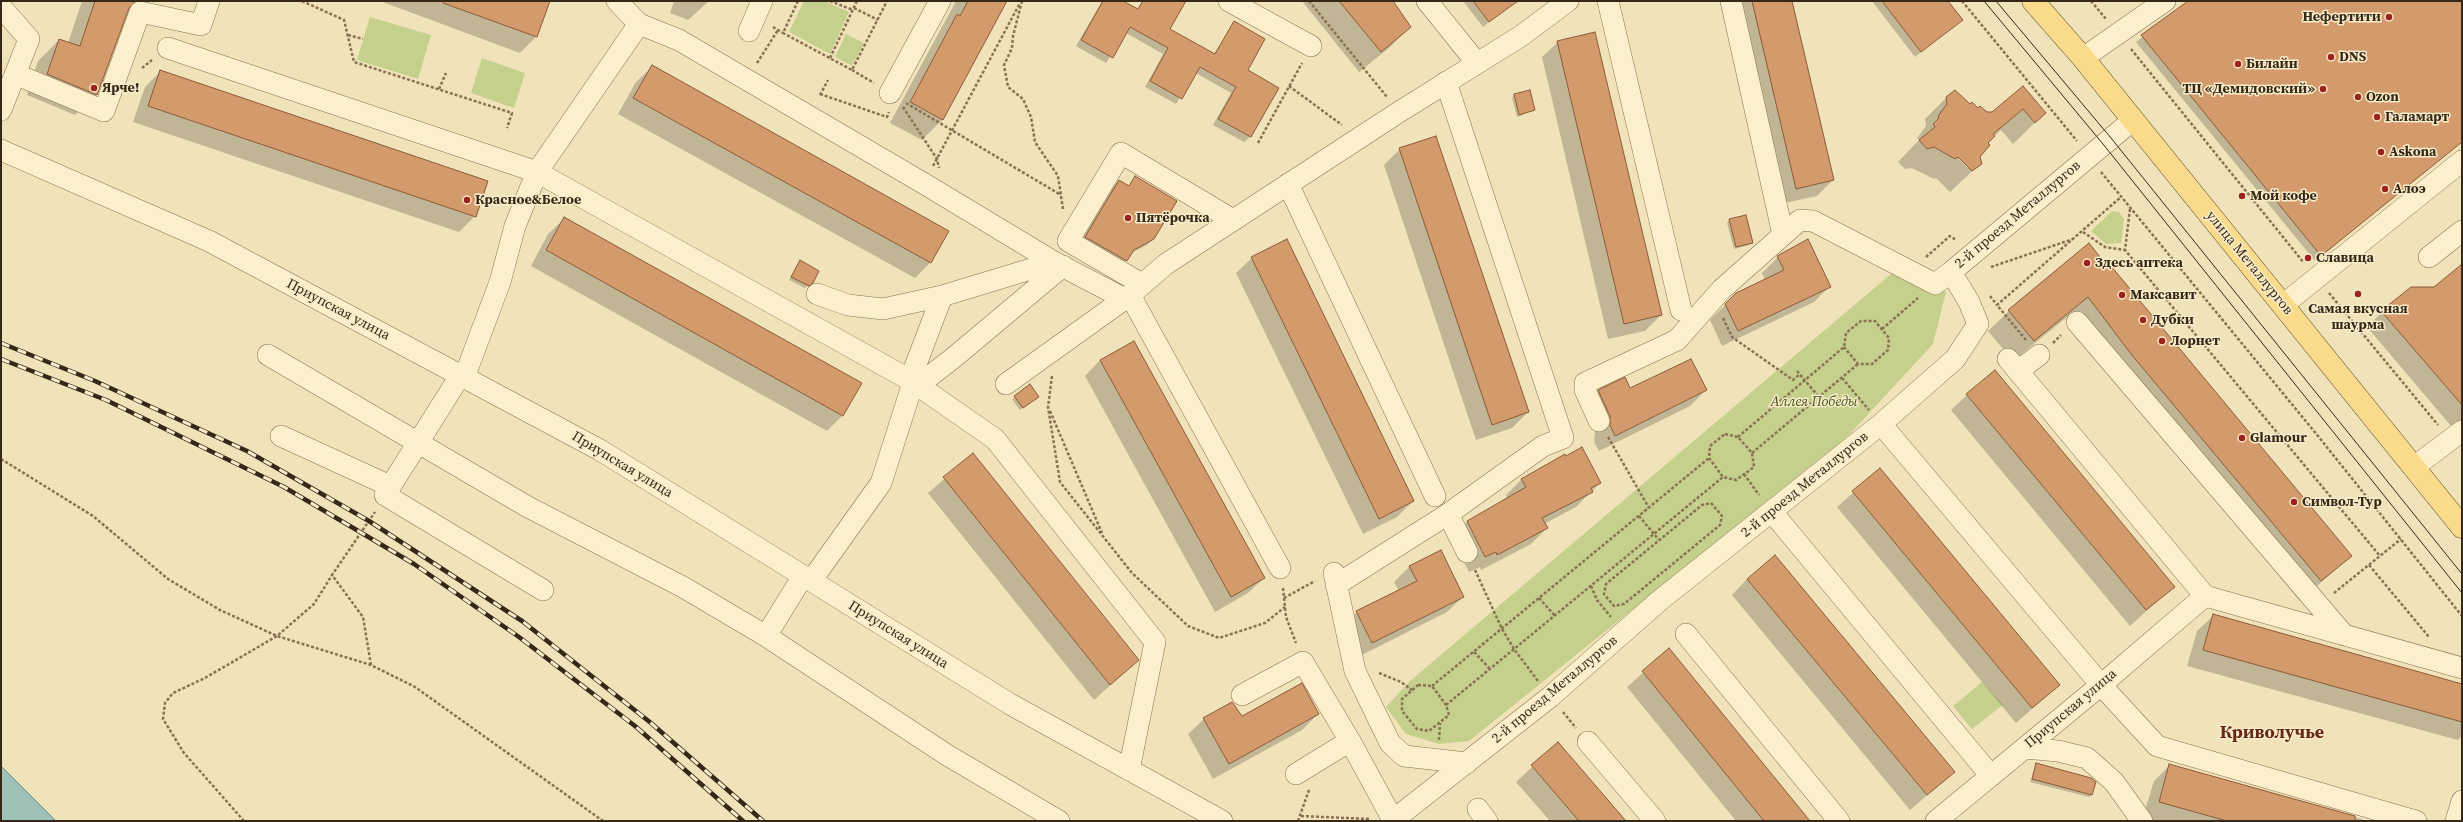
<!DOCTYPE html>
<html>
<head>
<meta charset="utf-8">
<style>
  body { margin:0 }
  #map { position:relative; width:2463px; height:822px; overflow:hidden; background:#f1e3b9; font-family:"Source Serif 4",serif }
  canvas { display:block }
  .frame { position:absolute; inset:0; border:2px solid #362819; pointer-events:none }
</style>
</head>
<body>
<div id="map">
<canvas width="2463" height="822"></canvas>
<div class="frame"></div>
</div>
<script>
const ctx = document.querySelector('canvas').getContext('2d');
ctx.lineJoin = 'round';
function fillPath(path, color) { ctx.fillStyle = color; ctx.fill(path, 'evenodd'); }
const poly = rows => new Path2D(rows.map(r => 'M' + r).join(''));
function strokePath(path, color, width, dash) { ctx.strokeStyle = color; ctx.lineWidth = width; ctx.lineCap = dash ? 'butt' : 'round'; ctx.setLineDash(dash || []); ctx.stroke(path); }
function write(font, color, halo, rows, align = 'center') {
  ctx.font = font + ' "Source Serif 4",serif'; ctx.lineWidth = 3; ctx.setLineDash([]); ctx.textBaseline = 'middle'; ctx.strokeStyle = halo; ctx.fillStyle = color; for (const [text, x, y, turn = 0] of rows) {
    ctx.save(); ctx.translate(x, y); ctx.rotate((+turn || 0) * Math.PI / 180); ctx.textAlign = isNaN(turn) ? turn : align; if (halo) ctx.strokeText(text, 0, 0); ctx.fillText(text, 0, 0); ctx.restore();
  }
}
const green = poly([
  [804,1,824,1,849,12,830,54,789,32],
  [370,17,431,35,418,79,357,60],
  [846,34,864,43,852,66,835,57],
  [482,58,525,73,514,108,471,93],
  [2112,211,2119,212,2124,219,2121,243,2106,244,2091,231],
  [1897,269,1931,288,1946,292,1933,344,1847,437,1469,741,1439,744,1406,734,1386,707,1410,681],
  [1982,682,2003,705,1972,729,1953,706]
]);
const water = poly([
  [1,766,56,821,1,821,1,766]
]);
const shadow = poly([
  [82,1,136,1,127,9,96,95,75,115,27,95,38,61,59,40,68,43],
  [380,1,549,1,536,37,520,53],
  [674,1,709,1,688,20,670,13],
  [956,1,1006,1,943,119,922,140,890,123],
  [1102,1,1121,1,1137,10,1142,1,1185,1,1169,29,1214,54,1234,22,1246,71,1277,88,1250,137,1244,142,1213,125,1231,93,1196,73,1176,104,1145,87,1163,54,1126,33,1106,63,1076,46],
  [1302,1,1392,1,1410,27,1389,48,1359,72],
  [1463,1,1499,1,1505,9,1483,27],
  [1732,1,1791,1,1833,180,1817,196,1780,204],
  [1872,1,1947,1,1961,20,1915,57],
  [2190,1,2462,1,2462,141,2315,261,2136,42],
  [1558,42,1661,315,1645,331,1608,339,1542,57],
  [652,67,930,263,915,278,618,114,636,82],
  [161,71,475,216,459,232,133,122,145,87],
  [2023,88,2045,113,2013,144,2001,130,1987,143,1979,157,1981,163,1950,192,1936,178,1934,179,1912,168,1905,169,1898,162,1919,140,1917,138,1926,126,1925,119,1946,98,1992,113],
  [1955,153,1969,167,1968,168,1954,154],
  [1514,95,1534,110,1517,117,1512,98],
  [1400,149,1528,412,1512,428,1476,440,1384,165],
  [1135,177,1153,239,1147,245,1131,253,1121,266,1080,243,1113,187,1119,181,1128,186],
  [564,219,843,415,827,431,531,266,548,234],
  [1729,220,1752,242,1749,245,1734,249,1727,223],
  [2089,245,2351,556,2300,601,2088,347,2090,345,2067,317,2013,361,1988,331,2009,311],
  [1778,257,1830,286,1814,302,1722,346,1710,320,1737,293,1765,280,1762,273],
  [1252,258,1413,501,1397,517,1363,534,1236,273],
  [800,262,809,285,805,288,789,280],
  [2462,265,2462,439,2367,327,2382,312,2434,288],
  [1100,360,1264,578,1248,593,1215,612,1085,376],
  [1030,385,1035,399,1020,410,1012,399],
  [1630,389,1706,390,1690,406,1599,451,1594,442,1595,432,1583,407,1599,391],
  [1967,395,2173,587,2130,626,1951,410],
  [973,454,1138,660,1094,700,928,493],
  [1880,469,2059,685,2016,723,1837,507],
  [1522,479,1600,483,1576,507,1544,524,1547,528,1531,544,1481,570,1480,567,1469,572,1451,537,1467,522,1508,499,1506,495],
  [1410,566,1463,597,1447,612,1356,658,1341,628,1357,612,1399,591,1394,582],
  [1747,579,1954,772,1910,810,1732,595],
  [2213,616,2462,685,2462,736,2458,740,2187,666,2197,631],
  [1669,650,1809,821,1736,821,1627,687],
  [1318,714,1302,730,1213,779,1188,734,1204,719],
  [1558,743,1625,821,1550,821,1516,782],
  [2037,764,2092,795,2089,797,2030,782],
  [2170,765,2362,819,2362,821,2157,821,2143,817,2154,781]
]);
const building = poly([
  [95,1,136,1,129,8,97,95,47,74,59,39,80,46,95,1],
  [443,1,550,1,537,37,443,3,443,1],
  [968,1,1007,1,943,120,910,102,957,14,960,16,968,1],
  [1103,1,1123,1,1138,9,1143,1,1186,1,1170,29,1215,54,1234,21,1265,39,1248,70,1279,88,1251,137,1218,119,1236,87,1200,67,1182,99,1150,81,1168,48,1130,27,1113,58,1081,40,1103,1],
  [1339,1,1393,1,1411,27,1381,52,1339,1],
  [1473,1,1518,1,1489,22,1473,1],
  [1752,1,1792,1,1834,180,1796,189,1752,1],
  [1882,1,1948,1,1963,20,1921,52,1882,1],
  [2188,1,2462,1,2462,142,2321,256,2141,35,2188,1],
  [1595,32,1662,315,1624,324,1557,41,1595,32],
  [652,65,949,231,931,263,633,98,652,65],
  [160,70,488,181,476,217,148,106,160,70],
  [2023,86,2046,113,2035,123,2023,109,1993,134,1995,136,1988,143,1990,145,1980,157,1982,164,1972,171,1958,157,1955,159,1934,147,1927,149,1919,140,1935,127,1933,124,1939,118,1938,116,1947,104,1946,97,1955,90,1970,104,1972,102,1978,108,1980,106,1987,112,1992,112,2023,86],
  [1530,90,1535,110,1519,115,1514,94,1530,90],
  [1436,136,1529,412,1492,425,1399,148,1436,136],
  [1135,176,1177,201,1154,239,1134,250,1127,261,1085,237,1119,180,1129,186,1135,176],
  [1746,215,1753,243,1736,247,1729,219,1746,215],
  [564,217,862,383,843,416,546,250,564,217],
  [1287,239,1414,501,1379,519,1251,257,1287,239],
  [1808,239,1831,287,1738,331,1725,304,1736,293,1784,270,1777,256,1808,239],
  [2089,243,2104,262,2106,260,2352,556,2321,581,2131,354,2088,297,2034,341,2008,310,2089,243],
  [800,260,819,271,813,283,809,286,791,277,800,260],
  [2462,264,2462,405,2381,311,2411,287,2434,287,2462,264],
  [1134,341,1265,578,1231,597,1100,360,1134,341],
  [1691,359,1707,390,1615,436,1610,425,1610,416,1598,390,1625,377,1630,388,1691,359],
  [1995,370,2175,587,2146,610,1966,394,1995,370],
  [1030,384,1039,397,1023,408,1014,396,1030,384],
  [1582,447,1601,483,1591,488,1593,492,1542,518,1548,528,1497,555,1496,552,1485,557,1467,521,1526,487,1521,479,1565,454,1566,456,1582,447],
  [973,453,1139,660,1110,685,943,477,973,453],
  [1880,468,2060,685,2032,708,1852,491,1880,468],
  [1441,550,1464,597,1372,643,1356,611,1417,581,1409,566,1441,550],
  [1775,555,1955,772,1927,795,1747,579,1775,555],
  [2213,614,2462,684,2462,722,2203,650,2213,614],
  [1669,648,1810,821,1764,821,1642,671,1669,648],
  [1302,683,1319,714,1229,764,1203,718,1232,702,1242,716,1302,683],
  [1558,742,1626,821,1579,821,1531,765,1558,742],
  [2036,763,2091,778,2096,782,2092,795,2032,779,2036,763],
  [2169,764,2355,816,2355,821,2227,821,2159,802,2169,764]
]);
const path = poly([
  [302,1,344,20,354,62,512,113,507,128],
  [798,1,783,33,852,70,887,1],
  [830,1,853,10],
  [1022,1,1013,36,1012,48,1004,65,1008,87,1023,99,1031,117,1035,142,1058,176,1063,209],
  [1309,1,1387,97],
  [1962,1,2077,141],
  [2091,1,2106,19],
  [854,8,878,20],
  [773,27,783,33],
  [348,35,363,39],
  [2131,49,2304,263],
  [830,58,857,1],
  [757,63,778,30],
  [142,68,152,60],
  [852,70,874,83],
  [1289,86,1342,125],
  [439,89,446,73],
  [820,94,887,117,889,112],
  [820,95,828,80],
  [906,103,1061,195],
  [903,107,937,159,939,168],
  [1258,143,1302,63],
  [933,166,1020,3],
  [2101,172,2318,436,2462,616],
  [2130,209,2125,250,2380,556],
  [2083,232,2105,247,2125,250],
  [1926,257,1950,236,1956,240],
  [1991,267,2073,239],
  [2329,293,2438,425],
  [1990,296,1997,305],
  [1723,318,1732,337,1793,380,1800,374],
  [1882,329,1918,298],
  [2026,340,1997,305,2121,197],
  [2053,343,2061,335],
  [1797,371,1824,403],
  [1052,376,1048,407,1060,482,1132,573,1188,626,1219,638,1265,623,1285,607],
  [1842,378,1869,410],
  [1050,411,1102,533],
  [1725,434,1738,437,1752,453,1754,467,1736,480,1723,477,1709,458,1710,446,1725,434],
  [1608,437,1649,508],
  [1738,437,1844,347,1846,333,1861,321,1875,321,1889,338,1888,350,1872,364,1858,364,1844,347],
  [1752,453,1858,364],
  [1,459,93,516,168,579,220,610,277,636,371,665,415,687,603,821],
  [1744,474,1759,495],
  [1711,503,1722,516,1720,525,1624,604,1614,606,1604,594,1606,584,1702,505,1711,503],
  [1639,516,1659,540],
  [2369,565,2429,637],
  [1475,570,1502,629,1514,649,1538,681],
  [1591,586,1597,600,1611,617],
  [1283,588,1286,617,1296,643],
  [2334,593,2401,539],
  [1284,598,1315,581],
  [1539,598,1555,616],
  [1474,652,1490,669],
  [371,665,363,617,332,575,375,512],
  [1379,673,1401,682,1412,690],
  [1418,685,1432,686,1446,705,1449,715,1429,731,1417,729,1402,711,1402,699,1418,685],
  [1432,686,1709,458],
  [1446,705,1723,477],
  [1563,712,1576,728],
  [1439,740,1440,723],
  [1301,816,1369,819],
  [244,821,184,753,163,719,165,703,173,693,205,678,277,636,314,604,332,575],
  [1298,821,1309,790]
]);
const minor = poly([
  [617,1,639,24],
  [1229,1,1311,46],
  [1427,1,1476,62],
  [1608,1,1681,310],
  [1731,1,1783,235],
  [1,7,29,39,1,110],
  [749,31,762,1],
  [168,48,537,172,910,380,995,439,1155,642,1129,770],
  [2083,58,2165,1],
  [15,74,104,111,140,12,201,25,209,1],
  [890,93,940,1],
  [1,150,209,241,600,450,1010,704,1222,821],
  [1288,184,1435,496],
  [2429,257,2462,231],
  [1142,284,1068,241,1121,153,1233,220],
  [817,294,848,305,883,309,942,296,1054,262],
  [1130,295,1280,568],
  [2283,305,2462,161],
  [2077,322,2344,635],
  [268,355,528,507,683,587,766,636,947,755,1059,821],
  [2008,359,2205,596,2462,668],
  [2018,371,2039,355],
  [460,376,385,495,543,590],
  [464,378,500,282,515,226,537,172,639,24,679,40,923,183,1054,262,1125,299],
  [910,380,942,296],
  [1006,384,1130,295,1166,264,1399,112,1521,36,1568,1],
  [917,386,952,359,1063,266],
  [1599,421,1585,390,1585,383,1677,340,1722,289,1800,220,1813,221,1935,284,1951,272],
  [1881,424,2101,685,2157,746,2416,821],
  [281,436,390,486],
  [2414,467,2462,431],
  [1772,512,1991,776],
  [1448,514,1467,552],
  [1334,573,1355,671,1390,743,1404,756,1467,763],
  [811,581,881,483,913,383],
  [1336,585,1448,514,1543,446,1563,438,1446,82],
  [1686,634,1839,821],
  [766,636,803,576],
  [1242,695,1303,662,1350,741,1393,820],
  [1588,742,1655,821],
  [2025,748,2058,751,2087,758,2114,782,2142,821],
  [1296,774,1350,741],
  [1478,809,1487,821],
  [1392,821,1550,697,1659,601,1881,424,1955,359,1978,324,1969,302,1951,272,2133,120],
  [1936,821,2101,685,2205,596],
  [2456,821,2462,801]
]);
const major = poly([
  [2033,1,2083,58,2462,527]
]);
const tram = poly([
  [1984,1,2103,144,2462,593],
  [1996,1,2111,138,2462,574]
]);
const rail = poly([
  [1,343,95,381,247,451,369,521,522,621,651,723,763,821],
  [1,359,106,400,284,487,414,564,519,637,635,726,743,821]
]);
const markers = [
  [2389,17,4,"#9d211d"],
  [2331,57,4,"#9d211d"],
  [2238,64,4,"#9d211d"],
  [94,88,4,"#9d211d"],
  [2323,89,4,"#9d211d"],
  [2358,97,4,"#9d211d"],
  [2377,117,4,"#9d211d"],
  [2381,152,4,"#9d211d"],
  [2385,189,4,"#9d211d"],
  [2242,196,4,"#9d211d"],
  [467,200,4,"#9d211d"],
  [1128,218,4,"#9d211d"],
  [2308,258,4,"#9d211d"],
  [2087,263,4,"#9d211d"],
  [2358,294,4,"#9d211d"],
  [2122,295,4,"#9d211d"],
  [2143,320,4,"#9d211d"],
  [2162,341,4,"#9d211d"],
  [2242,438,4,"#9d211d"],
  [2294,502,4,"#9d211d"]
];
const poiNames = [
  ["Нефертити",2381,17,"right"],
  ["DNS",2339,57],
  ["Билайн",2246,64],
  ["Ярче!",102,88],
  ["ТЦ «Демидовский»",2315,89,"right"],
  ["Ozon",2366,97],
  ["Галамарт",2385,117],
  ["Askona",2389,152],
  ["Алоэ",2393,189],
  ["Мой кофе",2250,196],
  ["Красное&Белое",475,200],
  ["Пятёрочка",1136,218],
  ["Славица",2316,258],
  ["Здесь аптека",2095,263],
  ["Максавит",2130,295],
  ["Самая вкусная",2358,309,"center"],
  ["шаурма",2358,325,"center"],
  ["Дубки",2151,320],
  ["Лорнет",2170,341],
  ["Glamour",2250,438],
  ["Символ-Тур",2302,502]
];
const streetNames = [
  ["2-й проезд Металлургов",2018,215,-40],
  ["улица Металлургов",2249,263,51],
  ["Приупская улица",338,310,28],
  ["Приупская улица",622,465,31],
  ["2-й проезд Металлургов",1805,485,-39],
  ["Приупская улица",898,635,32],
  ["2-й проезд Металлургов",1555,690,-40],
  ["Приупская улица",2071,709,-40]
];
const parkNames = [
  ["Аллея Победы",1814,402]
];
const districtNames = [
  ["Криволучье",2272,733]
];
fillPath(green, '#c5d08c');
fillPath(water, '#9ec1b8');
strokePath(water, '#658f86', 1);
fillPath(shadow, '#0003');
fillPath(building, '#d39a6b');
strokePath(building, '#8a5a36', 1);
strokePath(minor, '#897152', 22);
strokePath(major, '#553f28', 23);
strokePath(path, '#897152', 2.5, [3, 2]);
strokePath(minor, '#fcefcc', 21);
strokePath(major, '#fadb8b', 22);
strokePath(tram, '#362819', 1);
strokePath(rail, '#362819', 4.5);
strokePath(rail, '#f8ecc9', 3, [9]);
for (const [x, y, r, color] of markers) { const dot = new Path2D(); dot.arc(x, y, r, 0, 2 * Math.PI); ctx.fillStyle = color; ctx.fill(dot); strokePath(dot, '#f8ecc9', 1.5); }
write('bold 14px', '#362819', '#f8ecc9', poiNames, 'left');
write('14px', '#362819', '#f8ecc9', streetNames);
write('italic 14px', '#45541e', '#f8ecc9', parkNames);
write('bold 18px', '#662915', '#f8ecc9', districtNames);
</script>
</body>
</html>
